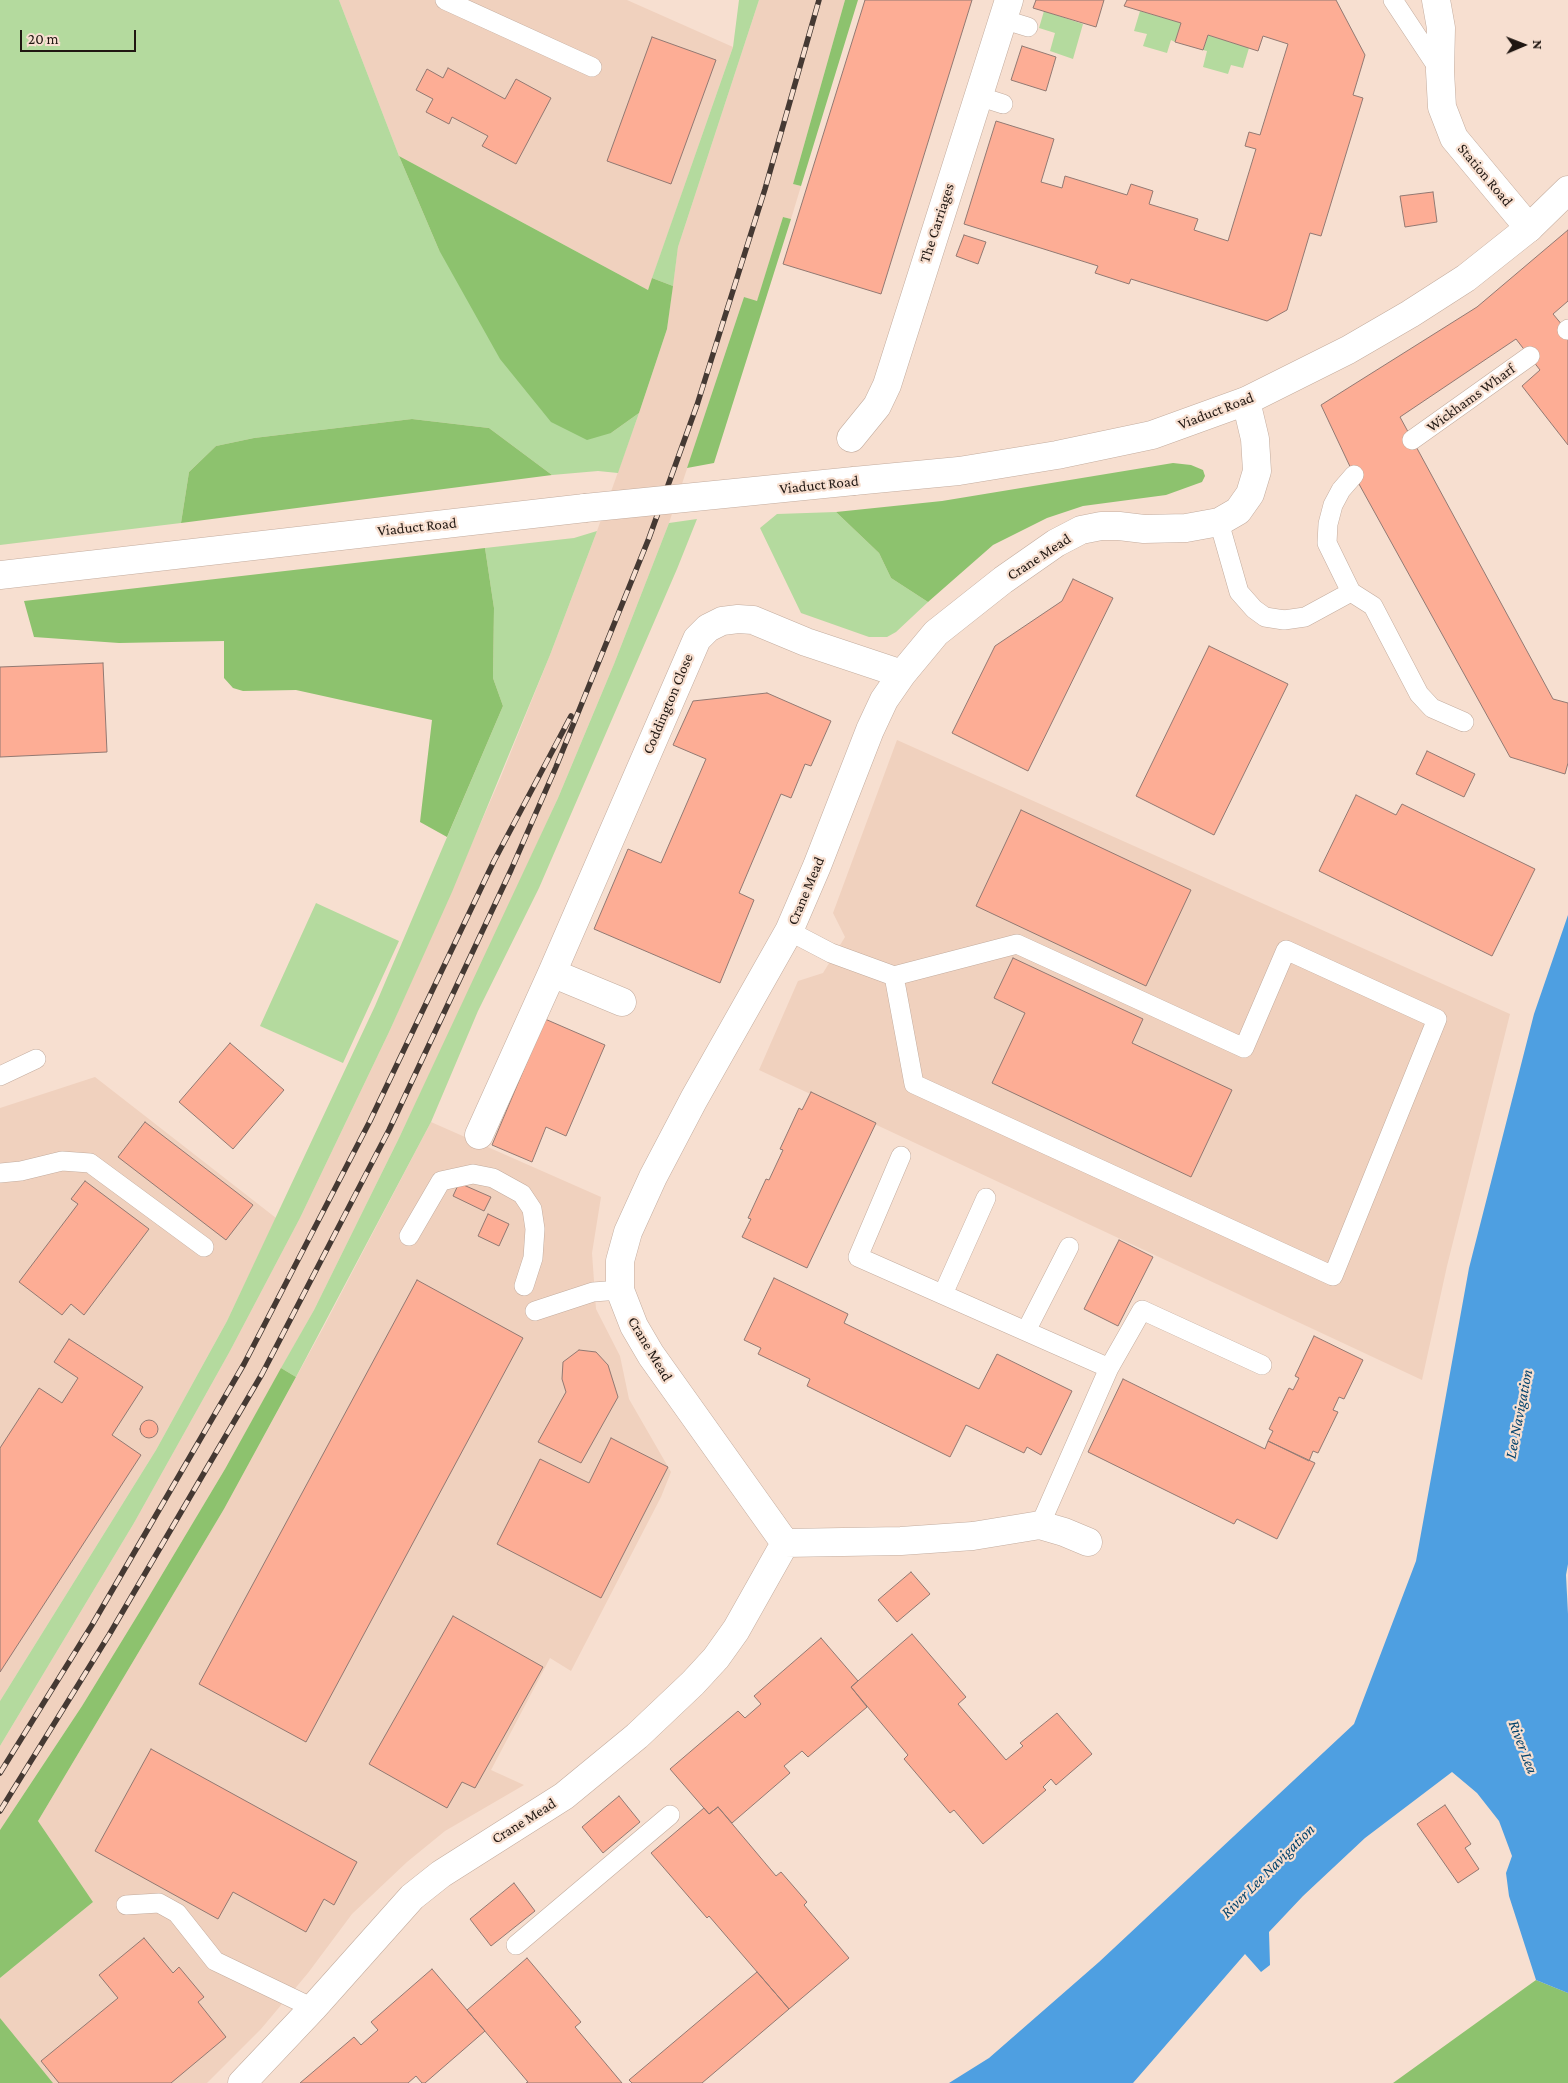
<!DOCTYPE html>
<html>
<head>
<meta charset="utf-8">
<style>
  body { margin:0 }
  #map { position:relative; width:1568px; height:2083px; overflow:hidden; background:#f7dfd0; font-family:"Crimson Pro",serif }
  canvas { display:block }
  .north { position:absolute; left:1498px; top:20px; width:50px; height:50px; -webkit-text-stroke:4px #f7dfd0; paint-order:stroke; rotate:89deg; font-size:14px; font-weight:700; line-height:20px; text-align:center; color:#201712 }
  .north::after { content:''; display:block; margin:auto; width:18px; height:22px; background:#201712; clip-path:polygon(50% 0,100% 100%,50% 72%,0 100%) }
  .scale { position:absolute; left:20px; top:30px; width:116px; height:22px; box-sizing:border-box; border:2px solid #201712; border-top:0; padding-left:6px; font-size:15px; line-height:18px; white-space:nowrap; color:#201712; -webkit-text-stroke:4px #f7dfd0; paint-order:stroke }
</style>
</head>
<body>
<div id="map">
<canvas width="1568" height="2083"></canvas>
<div class="north">N</div>
<div class="scale">20 m</div>
</div>
<script>
const ctx = document.querySelector('canvas').getContext('2d');
ctx.lineJoin = 'round';
function fillPath(path, color) { ctx.fillStyle = color; ctx.fill(path, 'evenodd'); }
const poly = rows => new Path2D(rows.map(r => 'M' + r).join(''));
function strokePath(path, color, width, dash) { ctx.strokeStyle = color; ctx.lineWidth = width; ctx.lineCap = dash ? 'butt' : 'round'; ctx.setLineDash(dash || []); ctx.stroke(path); }
function write(font, color, halo, rows, align = 'center') {
  ctx.font = font + ' "Crimson Pro",serif'; ctx.lineWidth = 4.5; ctx.setLineDash([]); ctx.textBaseline = 'middle'; ctx.strokeStyle = halo; ctx.fillStyle = color; for (const [text, x, y, turn = 0] of rows) {
    ctx.save(); ctx.translate(x, y); ctx.rotate((+turn || 0) * Math.PI / 180); ctx.textAlign = isNaN(turn) ? turn : align; if (halo) ctx.strokeText(text, 0, 0); ctx.fillText(text, 0, 0); ctx.restore();
  }
}
const built = poly([
  [339,0,627,0,733,47,648,290,399,156],
  [759,0,845,0,793,184,801,186,791,219,783,217,757,302,744,297,669,523,614,664,558,798,480,968,399,1138,314,1310,225,1469,142,1608,82,1706,0,1830,0,1746,134,1523,230,1351,300,1218,390,1030,500,779,550,655,597,531,639,413,667,329,678,247],
  [897,740,1510,1014,1447,1266,1422,1380,759,1070,798,981,823,973,845,937,833,913],
  [95,1077,276,1218,227,1321,156,1450,0,1701,0,1108],
  [431,1122,601,1197,592,1253,596,1309,620,1356,629,1399,671,1472,661,1497,571,1671,550,1658,491,1770,524,1785,445,1831,407,1862,352,1914,308,1973,261,2029,207,2083,53,2083,0,2018,0,1978,93,1902,38,1821,224,1509,323,1328]
]);
const green = poly([
  [0,0,339,0,399,156,439,250,611,433,639,413,618,473,598,471,552,475,489,428,412,419,254,438,216,446,189,472,181,523,0,545],
  [739,0,759,0,678,247,673,286,652,278,733,47],
  [1044,11,1083,24,1073,59,1050,51,1055,33,1039,28],
  [1140,11,1181,23,1175,42,1171,40,1167,53,1143,46,1147,34,1134,31],
  [1208,35,1249,48,1243,68,1231,65,1228,74,1203,67,1207,51,1203,50],
  [836,512,879,553,891,578,928,602,896,632,887,637,869,637,801,613,760,528,777,514],
  [697,519,677,569,539,888,478,1011,431,1122,296,1377,281,1368,314,1310,399,1138,558,798,614,664,669,523],
  [597,531,550,655,452,892,390,1030,300,1218,230,1351,134,1523,0,1746,0,1701,156,1450,227,1321,375,1006,503,706,493,678,494,608,485,548,574,538],
  [316,903,399,941,343,1063,260,1026]
]);
const forest = poly([
  [845,0,858,0,801,186,793,184],
  [399,156,648,290,652,278,673,286,667,329,639,413,611,433,587,440,551,422,500,359,439,250],
  [783,217,791,219,714,463,687,468,744,297,757,301],
  [412,419,489,428,552,475,181,523,189,472,216,446,254,438],
  [1173,463,1191,465,1203,470,1205,476,1202,482,1166,495,1083,506,1047,518,993,545,928,602,891,578,879,553,836,512,942,501],
  [485,548,494,608,493,678,503,706,447,837,420,822,432,720,296,690,243,691,233,688,224,678,224,641,119,643,34,637,24,601],
  [281,1368,296,1377,224,1509,38,1821,93,1902,0,1978,0,1830,82,1706,142,1608,225,1469],
  [1536,1980,1568,1993,1568,2083,1393,2083],
  [0,2018,53,2083,0,2083]
]);
const water = poly([
  [1568,915,1568,1564,1566,1575,1568,1614,1568,1993,1536,1980,1509,1896,1506,1873,1512,1856,1499,1821,1477,1793,1452,1772,1365,1838,1303,1896,1269,1932,1270,1965,1261,1972,1245,1954,1133,2083,949,2083,989,2058,1099,1962,1354,1724,1416,1561,1469,1268,1534,1014]
]);
const building = poly([
  [865,0,972,0,881,294,783,264,865,0],
  [1036,0,1104,0,1096,27,1033,8,1036,0],
  [1127,0,1336,0,1365,55,1353,95,1363,98,1321,236,1310,233,1287,310,1267,321,1131,279,1129,284,1095,273,1098,266,964,224,996,121,1054,139,1041,182,1062,188,1065,176,1127,195,1131,184,1153,191,1149,204,1198,219,1194,230,1228,241,1256,149,1245,146,1249,132,1260,135,1288,44,1263,36,1258,51,1208,35,1203,50,1175,42,1181,23,1124,6,1127,0],
  [652,37,716,60,671,184,607,161,652,37],
  [1022,46,1056,57,1046,91,1011,80,1022,46],
  [448,68,505,99,516,79,551,98,516,164,482,146,488,136,452,117,449,124,426,112,433,99,416,90,427,69,443,78,448,68],
  [1433,192,1437,222,1405,227,1400,196,1433,192],
  [1568,230,1568,301,1553,314,1568,332,1568,445,1522,386,1540,370,1516,339,1400,417,1553,699,1568,703,1568,763,1565,774,1510,757,1354,475,1321,405,1477,307,1568,230],
  [964,235,986,242,978,264,956,256,964,235],
  [1073,579,1113,598,1028,771,952,733,995,646,1062,601,1073,579],
  [1209,646,1288,684,1214,835,1136,796,1209,646],
  [103,663,107,752,0,757,0,667,103,663],
  [767,693,831,721,811,766,805,764,791,798,781,794,739,893,754,900,720,983,594,929,628,849,661,863,706,759,673,745,693,701,767,693],
  [1427,751,1475,774,1464,797,1416,774,1427,751],
  [1356,795,1396,815,1402,804,1535,869,1492,956,1319,871,1356,795],
  [1021,810,1191,890,1146,986,976,906,1021,810],
  [1013,958,1143,1019,1132,1043,1232,1090,1191,1177,992,1083,1025,1013,994,998,1013,958],
  [545,1019,605,1045,566,1136,546,1127,532,1162,492,1145,545,1019],
  [230,1043,284,1090,233,1149,179,1102,230,1043],
  [811,1092,876,1123,807,1268,742,1237,751,1219,748,1218,766,1179,769,1180,783,1150,780,1149,799,1108,802,1110,811,1092],
  [145,1122,253,1205,226,1240,118,1157,145,1122],
  [85,1181,149,1229,84,1315,71,1304,62,1315,19,1282,78,1204,71,1199,85,1181],
  [459,1183,491,1197,484,1211,453,1196,459,1183],
  [488,1214,509,1224,499,1246,478,1236,488,1214],
  [1119,1240,1153,1257,1118,1326,1084,1309,1119,1240],
  [774,1278,848,1314,844,1323,979,1389,997,1354,1072,1391,1041,1455,1027,1447,1024,1453,966,1425,950,1457,807,1386,810,1379,758,1354,761,1348,744,1340,774,1278],
  [417,1280,523,1338,306,1742,199,1684,417,1280],
  [1314,1336,1363,1360,1344,1399,1339,1397,1333,1410,1338,1412,1318,1453,1313,1451,1309,1461,1268,1441,1273,1431,1269,1429,1289,1388,1293,1390,1299,1378,1295,1376,1314,1336],
  [69,1339,143,1387,112,1435,141,1455,0,1672,0,1448,39,1388,62,1403,78,1378,54,1362,69,1339],
  [579,1350,596,1352,608,1365,618,1397,581,1463,538,1442,566,1392,562,1379,563,1362,579,1350],
  [1123,1379,1265,1449,1268,1441,1315,1463,1277,1539,1237,1519,1234,1524,1088,1452,1123,1379],
  '140 1429a9 9 0 1 1 18 0a9 9 0 1 1-18 0Z',
  [611,1438,668,1467,601,1598,497,1544,540,1459,589,1483,611,1438],
  [911,1572,930,1594,897,1622,878,1600,911,1572],
  [453,1616,543,1667,475,1788,462,1782,447,1808,369,1764,453,1616],
  [912,1634,966,1697,958,1704,1006,1760,1023,1746,1020,1743,1057,1713,1092,1754,1056,1785,1051,1779,1043,1787,1046,1790,983,1844,954,1810,950,1813,904,1759,908,1755,851,1687,912,1634],
  [821,1638,858,1681,851,1687,867,1707,808,1757,802,1751,784,1766,790,1773,732,1823,718,1807,709,1814,670,1769,738,1711,745,1718,761,1704,754,1696,821,1638],
  [151,1749,357,1862,334,1905,324,1899,306,1932,233,1892,218,1919,95,1851,151,1749],
  [619,1796,640,1822,603,1853,582,1827,619,1796],
  [1445,1805,1471,1844,1465,1848,1479,1869,1458,1883,1417,1824,1445,1805],
  [718,1807,776,1876,781,1872,807,1902,804,1905,849,1958,789,2009,709,1916,707,1918,651,1853,704,1808,709,1814,718,1807],
  [514,1883,535,1911,491,1946,470,1919,514,1883],
  [144,1938,173,1973,179,1967,204,1997,198,2002,226,2037,171,2083,59,2083,41,2061,118,1998,99,1975,144,1938],
  [527,1958,581,2022,575,2027,622,2083,526,2083,528,2082,467,2010,527,1958],
  [432,1969,485,2031,425,2083,422,2083,416,2076,408,2083,300,2083,354,2037,361,2045,370,2037,378,2030,371,2022,432,1969],
  [757,1972,789,2009,702,2083,632,2083,629,2080,757,1972]
]);
const service = poly([
  [445,0,592,67],
  [1393,0,1440,71],
  [1002,19,1028,27],
  [978,96,1003,104],
  [1567,330,1568,329],
  [1412,440,1530,356],
  [1354,475,1341,490,1333,505,1328,524,1327,543,1351,592,1373,606,1419,694,1432,708,1464,722],
  [1219,522,1239,592,1254,609,1265,617,1284,620,1305,617,1351,592],
  [789,931,831,953,894,976,1017,944,1244,1048,1286,950,1437,1019,1333,1276,914,1084,894,976],
  [0,1076,36,1059],
  [901,1156,858,1257,1109,1368,1040,1525],
  [0,1173,21,1171,62,1161,90,1163,204,1247],
  [409,1236,441,1181,473,1174,493,1178,522,1194,532,1209,535,1229,533,1258,524,1286],
  [943,1294,986,1198],
  [535,1311,593,1292,620,1290],
  [1026,1331,1069,1247],
  [1109,1368,1142,1310,1262,1365],
  [126,1905,159,1903,177,1913,215,1961,313,2008],
  [516,1945,670,1815]
]);
const minor = poly([
  [1436,0,1441,28,1440,71,1442,107,1454,138,1529,228],
  [851,438,877,406,887,385,1009,0],
  [552,973,622,1002],
  [479,1135,552,973,697,639,708,628,722,621,738,619,753,620,806,642,902,674],
  [785,1543,651,1355,634,1326,620,1290,620,1261,628,1232,653,1177,694,1099,789,931,817,866,870,730,884,700,902,674,936,633,1003,580,1056,543,1081,530,1101,526,1119,526,1144,529,1186,528,1219,522,1238,511,1250,494,1257,471,1255,439,1246,401],
  [785,1543,901,1541,973,1536,1040,1525,1064,1532,1088,1542],
  [242,2083,313,2008,412,1897,441,1874,564,1796,637,1736,693,1683,716,1658,736,1630,785,1543]
]);
const primary = poly([
  [854,481,959,471,1057,455,1152,435,1246,401,1348,350,1410,314,1466,278,1529,228,1568,190],
  [0,575,585,508]
]);
const rail = poly([
  [0,1773,92,1625,244,1364,370,1121,494,861,571,716],
  [0,1811,109,1635,262,1374,389,1130,511,870,556,767,649,538,697,405,765,189,819,0]
]);
const primaryBridge = poly([
  [585,508,854,481]
]);
const streetNames = [
  ["Station Road",1485,175,50],
  ["The Carriages",937,223,-72],
  ["Wickhams Wharf",1471,398,-36],
  ["Viaduct Road",1216,411,-21],
  ["Viaduct Road",819,485,-6],
  ["Viaduct Road",417,527,-6],
  ["Crane Mead",1039,557,-33],
  ["Coddington Close",668,704,-67],
  ["Crane Mead",806,891,-67],
  ["Crane Mead",650,1349,59],
  ["Crane Mead",524,1821,-32]
];
const waterNames = [
  ["Lee Navigation",1519,1414,-79],
  ["River Lea",1523,1747,69],
  ["River Lee Navigation",1268,1871,-45]
];
fillPath(built, '#f0d1be');
fillPath(green, '#b4da9e');
fillPath(forest, '#8dc26e');
fillPath(water, '#4e9fe1');
fillPath(building, '#fdad95');
strokePath(building, '#927972', 1);
strokePath(service, '#c3ac9e', 20);
strokePath(minor, '#c3ac9e', 29);
strokePath(primary, '#c3ac9e', 29);
strokePath(service, '#fff', 19);
strokePath(minor, '#fff', 28);
strokePath(primary, '#fff', 28);
strokePath(rail, '#453933', 5.5);
strokePath(rail, '#f7dfd0', 4, [11]);
strokePath(primaryBridge, '#c3ac9e', 29, []);
strokePath(primaryBridge, '#fff', 28);
write('15px', '#201712', '#f7dfd0', streetNames);
write('italic 16px', '#00416b', '#f7dfd0', waterNames);
</script>
</body>
</html>
